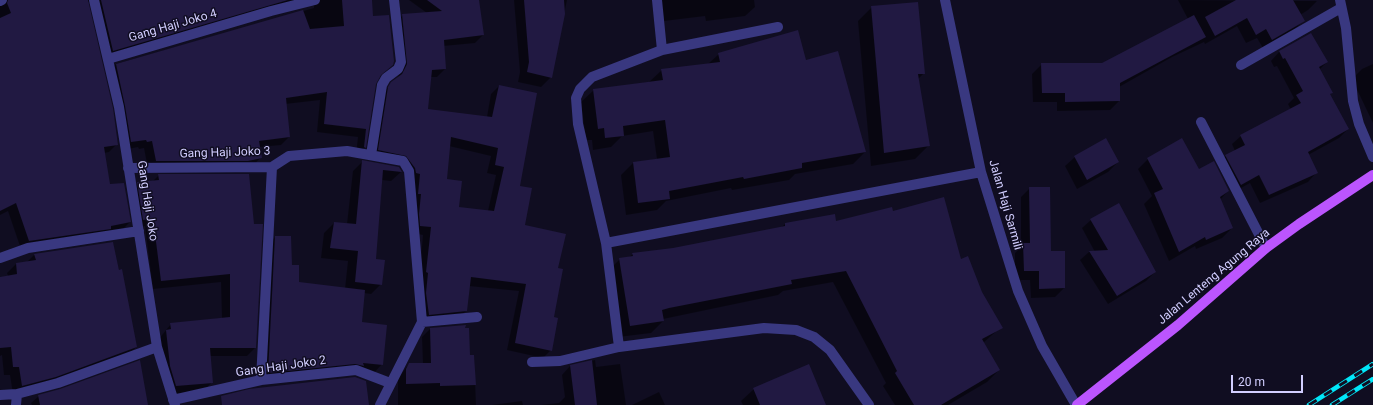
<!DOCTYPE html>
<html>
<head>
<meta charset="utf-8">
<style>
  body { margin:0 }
  #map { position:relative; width:1373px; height:405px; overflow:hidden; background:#100d21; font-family:Roboto,sans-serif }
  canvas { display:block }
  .scale { position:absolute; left:1231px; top:375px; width:72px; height:18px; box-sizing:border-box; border:2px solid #d2ceff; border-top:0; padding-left:5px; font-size:12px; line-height:14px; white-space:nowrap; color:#d2ceff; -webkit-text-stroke:3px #100d21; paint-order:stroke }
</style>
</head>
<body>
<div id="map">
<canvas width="1373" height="405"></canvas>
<div class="scale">20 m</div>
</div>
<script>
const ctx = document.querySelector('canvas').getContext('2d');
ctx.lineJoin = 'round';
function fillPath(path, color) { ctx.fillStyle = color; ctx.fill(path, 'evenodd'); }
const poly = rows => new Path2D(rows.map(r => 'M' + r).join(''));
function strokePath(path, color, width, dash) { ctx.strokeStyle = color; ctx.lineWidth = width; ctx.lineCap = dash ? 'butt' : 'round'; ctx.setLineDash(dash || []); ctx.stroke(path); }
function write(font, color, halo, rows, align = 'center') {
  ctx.font = font + ' Roboto,sans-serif'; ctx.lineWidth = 3; ctx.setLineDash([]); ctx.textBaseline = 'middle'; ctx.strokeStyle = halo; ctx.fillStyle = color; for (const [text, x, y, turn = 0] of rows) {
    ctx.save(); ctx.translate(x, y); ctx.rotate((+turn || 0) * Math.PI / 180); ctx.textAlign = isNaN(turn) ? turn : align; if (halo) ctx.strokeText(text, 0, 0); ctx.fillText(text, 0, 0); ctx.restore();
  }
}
const shadow = poly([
  [0,0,371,0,378,77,375,83,365,147,356,155,358,137,317,132,320,100,285,104,289,137,281,145,259,147,260,158,253,166,148,169,144,148,139,149,138,147,123,150,108,72,116,64,314,8,314,6,309,1,105,58,93,6,86,0,117,144,109,152,104,153,109,185,130,222,122,230,21,249,8,211,0,215],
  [409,0,478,0,483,35,475,43,443,46,445,69,437,77,430,77,427,110,487,117,491,94,499,86,519,187,524,225,557,269,551,350,543,358,507,350,519,291,469,286,466,311,458,319,422,322,419,280,423,235,413,233,407,176,398,163,371,158,383,92,396,80,400,73,395,23,403,15,427,13],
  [449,146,491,156,487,173,496,175,488,211,458,208,446,180],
  [514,0,567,0,551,77,541,87,518,82,520,72],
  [661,0,754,0,755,7,745,16,706,21,705,16,664,21],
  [1178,0,1317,1,1308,10,1300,15,1303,21,1294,30,1263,48,1257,38,1246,43,1237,26,1205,44,1204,42,1172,57,1119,87,1119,101,1110,110,1057,111,1057,102,1033,102,1032,74,1042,64,1103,64,1188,19],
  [872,7,924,73,918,79,929,145,915,159,871,166,858,21],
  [1310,34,1327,62,1319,70,1332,93,1329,95,1348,129,1339,138,1308,155,1316,173,1308,182,1260,203,1250,183,1232,193,1217,164,1226,156,1235,151,1232,144,1241,136,1291,110,1288,104,1294,98,1277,66,1274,67,1271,61,1279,52],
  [719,54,805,61,865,152,853,164,795,174,789,180,732,190,731,188,666,201,657,210,626,215,621,175,633,163,657,159,653,131,622,136,611,147,593,150,592,140,586,140,581,102,594,90,649,82,662,70,708,64],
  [1373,64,1373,123,1352,79,1362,69],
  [1075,157,1118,162,1108,172,1077,189,1065,166],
  [1148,159,1199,170,1228,191,1220,200,1232,228,1222,238,1196,249,1195,246,1169,261,1144,204,1152,196,1138,169],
  [363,161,401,172,391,181,382,180,374,260,381,284,371,294,364,293,361,323,382,364,373,374,259,381,266,247,275,237,291,266,298,283,345,289,348,261,321,258,324,233,334,223,347,224,353,171],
  [159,175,248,175,255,348,247,356,209,356,212,382,204,391,168,394,158,340,171,324,222,318,221,282,153,289,145,226,135,228,129,191,138,183,153,181],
  [1030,188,1050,252,1064,288,1055,297,1031,298,1030,280,1015,280,1015,253,1021,247,1021,197],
  [892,212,961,260,1001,327,983,343,999,370,987,382,948,405,895,405,883,386,886,383,833,282,783,291,778,295,663,319,663,321,651,333,618,337,608,271,620,259,628,258,633,254,673,249,781,228,785,224,835,222],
  [1091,220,1155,272,1146,281,1108,304,1080,260,1089,252,1095,252,1082,228],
  [113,243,136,347,127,356,13,394,10,375,4,375,2,355,0,356,0,278,8,276,7,273,16,264,27,262,34,255],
  [430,329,469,356,474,356,476,405,398,405,398,378,409,364,423,364,422,337],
  [595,360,596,367,620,364,626,405,541,405,559,403,565,397,562,375,570,366],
  [754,389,825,405,743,405,741,401],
  [659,392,665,405,632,405],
  [39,396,147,405,32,405,31,403],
  [522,401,523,405,492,405]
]);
const building = poly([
  [8,0,88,0,113,108,118,145,104,147,110,184,124,183,131,222,111,226,111,229,29,241,16,203,0,211,0,18,11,13,7,3],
  [101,0,288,0,113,51],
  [342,0,372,0,373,16,389,15,394,61,393,65,381,75,376,84,366,148,364,147,366,129,324,124,327,92,286,98,290,137,259,141,262,158,248,161,156,161,152,141,147,142,146,140,131,142,125,106,116,64,303,10,310,29,344,26],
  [427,0,479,0,484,35,444,40,446,69,432,70,428,109,492,117,499,85,537,93,520,186,532,188,525,225,566,234,558,268,563,269,554,317,558,318,552,351,515,343,526,284,471,277,467,311,429,315,426,293,428,273,426,272,431,227,420,226,419,214,421,194,418,194,420,174,416,173,415,168,406,156,378,150,388,87,391,82,402,74,407,64,402,14,442,11],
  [451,137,498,148,495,165,504,167,494,211,459,207,462,181,447,179],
  [524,0,564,0,565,14,552,78,527,72,529,62],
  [1236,0,1293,0,1305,21,1272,40,1266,29,1256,35,1247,18,1215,36,1205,17],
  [918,2,925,74,918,74,930,146,884,153,871,6],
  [1194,15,1206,37,1120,83,1120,101,1065,102,1065,93,1042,93,1041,63,1102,63],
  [798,30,806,60,838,51,866,152,802,163,802,168,744,179,743,177,669,191,670,199,638,203,633,162,670,157,665,120,623,126,624,136,605,138,604,128,598,129,593,89,663,80,661,69,720,62,718,53],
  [1311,33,1328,62,1319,67,1333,93,1330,94,1349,129,1308,152,1318,173,1269,195,1259,175,1241,185,1225,155,1245,145,1240,135,1301,103,1296,95,1303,91,1285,58,1283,59,1279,51],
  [1106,138,1119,162,1087,180,1074,156],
  [1182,138,1199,169,1214,161,1229,191,1220,197,1233,228,1206,240,1205,237,1179,252,1154,193,1163,189,1147,158],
  [362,160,399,167,402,172,383,170,376,259,385,260,382,285,355,282,358,251,330,248,334,222,356,224],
  [158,174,249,174,254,224,263,224,256,348,210,348,213,383,176,386,170,366,166,330,171,329,170,323,230,317,230,274,161,281,153,218,143,220,137,182,159,180],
  [1029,187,1050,187,1051,251,1065,251,1065,288,1039,289,1039,271,1024,271,1023,243,1030,243],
  [944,197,961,259,968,256,982,292,1003,328,982,339,1000,370,941,405,914,405,895,373,897,371,846,271,791,280,792,284,669,308,662,310,664,321,630,326,619,258,633,256,632,253,673,248,785,226,785,223,835,214,836,221,892,207,893,211],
  [1119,203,1156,272,1117,296,1089,251,1108,250,1090,219],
  [275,236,291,236,292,265,299,265,299,282,365,290,362,322,387,325,383,365,363,363,364,366,355,364,268,373],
  [113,242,119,270,122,269,137,347,56,377,22,386,19,367,13,367,11,347,0,348,0,277,17,274,16,263,36,260,34,254],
  [466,325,465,328,469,328,470,355,474,355,476,385,440,386,440,383,406,384,406,369,409,363,431,363,430,328],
  [140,360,148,405,40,405,38,395,60,389],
  [592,360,597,405,575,405,570,365],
  [809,364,826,405,760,405,753,388],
  [355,377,366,381,369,405,222,405,221,396,249,389]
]);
const street = poly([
  [94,0,119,107,157,347,175,405],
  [945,0,981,172,1018,291,1042,346,1076,405],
  [1340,0,1346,28,1353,101,1359,124,1373,157],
  [0,1,2,0],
  [662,50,778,27],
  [108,59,271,11,315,0],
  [1241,65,1341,8],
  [1201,122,1266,248],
  [371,155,382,85,386,78,398,69,401,62,394,0],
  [128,168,272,167,289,156,347,151,403,161,409,171,422,322,380,405],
  [606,243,578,124,576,98,580,89,592,77,662,50,657,0],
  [0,258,28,248,139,231],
  [422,322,477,317],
  [532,362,560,361,619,347],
  [261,380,272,167],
  [0,395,17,394],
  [173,400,261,380,356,370,390,383],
  [16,405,17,394,58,383,157,347],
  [869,405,830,350,814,337,796,330,764,328,619,347,606,243,981,172]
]);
const primary = poly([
  [1077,405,1178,325,1266,248,1299,224,1373,175]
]);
const rail = poly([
  [1309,405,1373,364],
  [1332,405,1373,379]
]);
const streetNames = [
  ["Gang Haji Joko 4",173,26,-16],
  ["Gang Haji Joko 3",225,153,-2],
  ["Gang Haji Joko",147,201,81],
  ["Jalan Haji Sarmili",1005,205,74],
  ["Jalan Lenteng Agung Raya",1214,277,-40],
  ["Gang Haji Joko 2",281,367,-8]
];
fillPath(shadow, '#0007');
fillPath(building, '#211942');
strokePath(street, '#393880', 10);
strokePath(primary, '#bb55fe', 10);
strokePath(rail, '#01e6f8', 4.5);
strokePath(rail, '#100d21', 3, [9]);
write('12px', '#d2ceff', '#100d21', streetNames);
</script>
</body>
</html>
